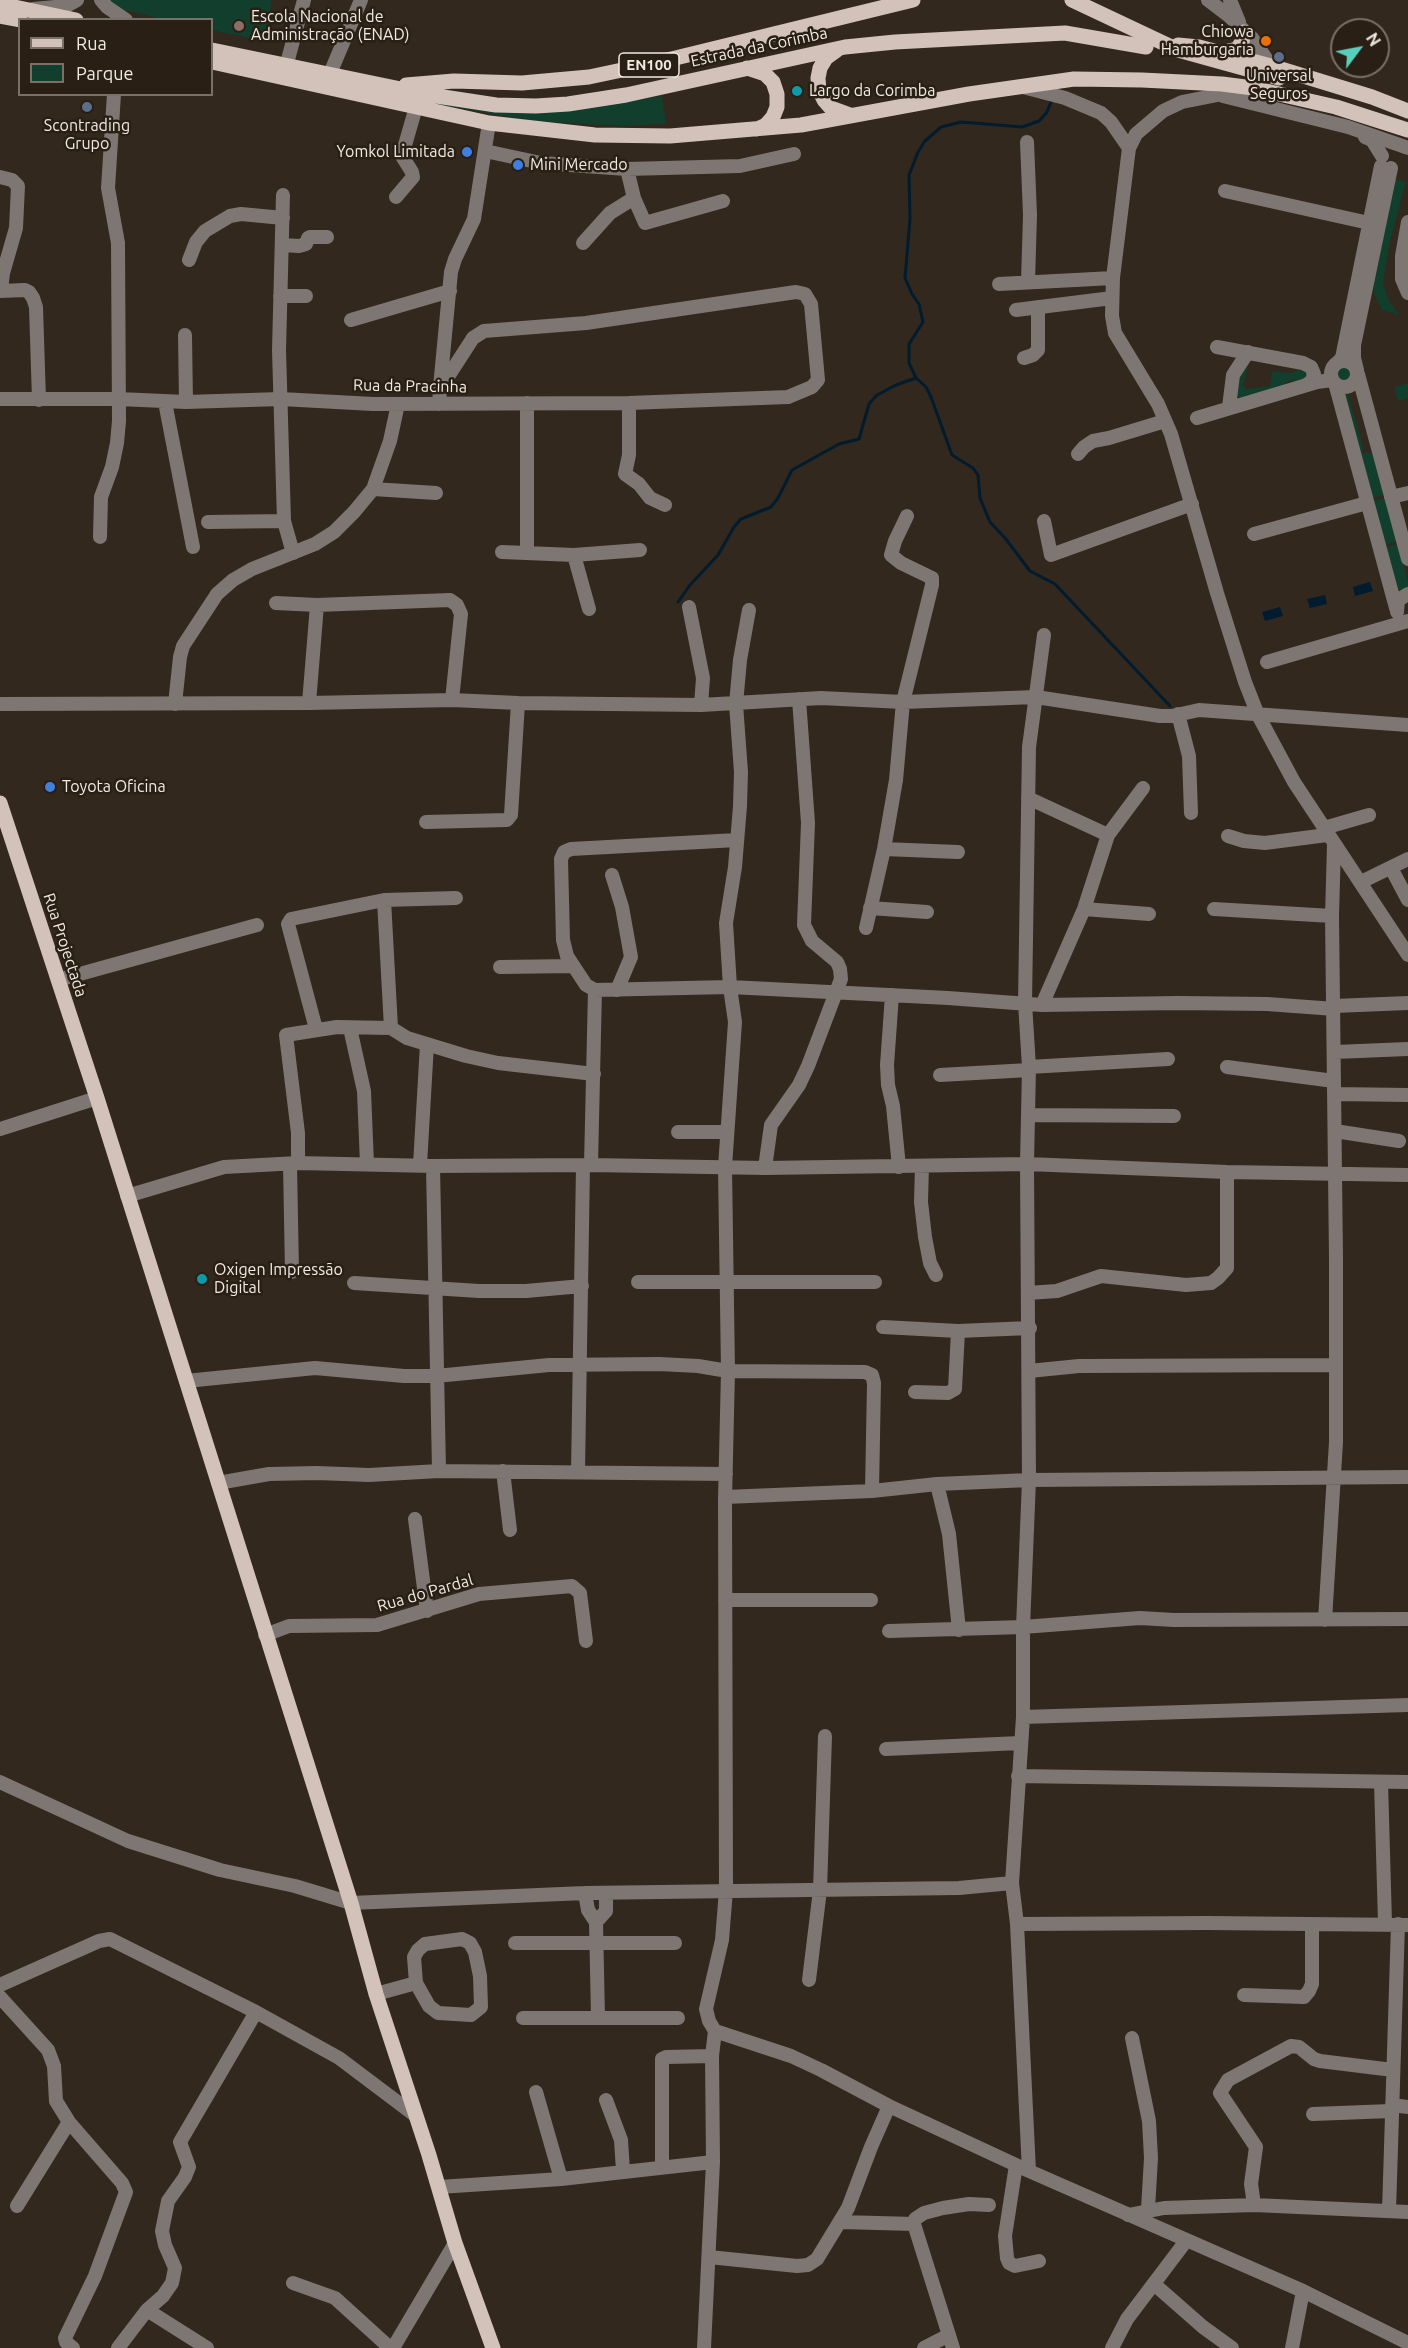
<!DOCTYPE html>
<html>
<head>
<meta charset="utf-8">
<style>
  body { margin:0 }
  #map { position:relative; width:1408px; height:2348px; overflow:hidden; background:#33281d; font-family:Ubuntu,sans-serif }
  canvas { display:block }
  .legend { position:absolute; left:18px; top:18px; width:195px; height:78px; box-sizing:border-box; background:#291f14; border:2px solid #797067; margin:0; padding:8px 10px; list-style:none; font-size:18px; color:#f1eae3 }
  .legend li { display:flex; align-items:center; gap:12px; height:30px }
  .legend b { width:30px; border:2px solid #797067 }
  .north { position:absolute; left:1330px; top:18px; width:60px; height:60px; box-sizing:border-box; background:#291f14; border:2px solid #797067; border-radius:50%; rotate:58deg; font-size:16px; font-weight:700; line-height:24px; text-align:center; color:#f1eae3 }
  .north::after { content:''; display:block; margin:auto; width:21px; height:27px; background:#5acebd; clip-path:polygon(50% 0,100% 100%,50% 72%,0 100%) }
</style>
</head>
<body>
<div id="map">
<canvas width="1408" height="2348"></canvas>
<ul class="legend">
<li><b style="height:8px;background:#d2c2ba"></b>Rua</li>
<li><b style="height:16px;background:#113e2d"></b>Parque</li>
</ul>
<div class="north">N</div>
</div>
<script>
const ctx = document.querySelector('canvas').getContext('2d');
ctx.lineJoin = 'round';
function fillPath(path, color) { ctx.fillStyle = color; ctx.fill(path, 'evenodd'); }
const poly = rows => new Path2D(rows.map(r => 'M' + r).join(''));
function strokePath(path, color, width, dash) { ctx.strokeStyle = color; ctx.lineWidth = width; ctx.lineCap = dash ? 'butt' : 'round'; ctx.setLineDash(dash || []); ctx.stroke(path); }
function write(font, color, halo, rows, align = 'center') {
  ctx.font = font + ' Ubuntu,sans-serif'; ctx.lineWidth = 5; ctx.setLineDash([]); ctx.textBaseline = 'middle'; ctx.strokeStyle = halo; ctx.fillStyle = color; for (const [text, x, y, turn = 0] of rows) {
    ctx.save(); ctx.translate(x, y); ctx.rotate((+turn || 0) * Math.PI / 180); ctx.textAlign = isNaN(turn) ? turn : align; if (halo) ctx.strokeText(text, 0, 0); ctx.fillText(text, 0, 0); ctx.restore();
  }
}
const green = poly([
  [110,0,271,0,268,42,212,30,212,20,162,19,120,9],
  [662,96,666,124,622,126,535,121,406,99,618,103],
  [1394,179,1406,182,1389,245,1383,284,1388,299,1399,315,1382,310,1374,293,1373,284],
  '1335 373a9 9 0 1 1 18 0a9 9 0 1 1-18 0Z',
  [1247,365,1248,366,1243,386,1247,389,1270,386,1272,371,1290,373,1302,369,1307,373,1307,379,1286,382,1286,386,1241,399,1235,395,1238,375],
  [1408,383,1408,398,1398,401,1394,387],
  [1342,392,1348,395,1364,450,1359,452],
  [1366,452,1373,455,1384,495,1372,498,1360,454],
  [1385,498,1397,541,1385,545,1373,501],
  [1398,544,1408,582,1408,588,1398,591,1386,547]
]);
const water = poly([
  [1370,582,1373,591,1355,596,1353,587],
  [1325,595,1327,604,1310,608,1307,599],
  [1280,607,1283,616,1265,621,1262,612]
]);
const stream = poly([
  [1051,102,1047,112,1039,121,1022,127,961,122,941,127,925,141,918,152,909,175,910,219,905,278,912,294,919,304,923,322,909,344,909,363,916,378,926,387,931,397,952,455,973,468,978,475,980,498,990,522,1005,538,1030,571,1055,584,1170,706],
  [678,602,690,585,718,555,734,527,741,519,771,507,778,498,792,470,839,444,859,439,869,404,877,395,896,385,916,378]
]);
const minor = poly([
  [101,0,107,7,126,20],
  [1208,0,1229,16,1252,38,1271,66],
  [1230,0,1239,22],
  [33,9,66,6,77,0],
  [286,67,304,0],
  [329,76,361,0],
  [1023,87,1065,98,1101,113,1111,122,1129,148],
  [1243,90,1182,102,1163,111,1136,134,1129,148,1113,278,1112,316,1115,333,1158,404,1171,434,1217,593,1245,682,1258,715,1294,782,1408,955],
  [1223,96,1348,127,1408,148],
  [1365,137,1372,140,1382,156],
  [1027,142,1030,215,1028,282],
  [485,151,541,163,627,169,740,166,794,154],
  [627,169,634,198,645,223,723,201],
  [0,177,12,180,18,186,16,228,3,273,1,290],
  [1225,191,1378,225],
  [283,195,279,350,284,521,293,553],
  [396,197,413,177,412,172,402,156,403,152,416,107],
  [1408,222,1402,256,1402,279,1408,293],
  [583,243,610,213,634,198],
  [282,245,299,246,306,244,308,238,310,237,327,237],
  [189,260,196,242,205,231,230,216,241,214,283,218],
  [999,284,1113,278],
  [0,291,25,290,29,292,33,298,36,307,39,400],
  [280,296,306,296],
  [1016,310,1112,298],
  [351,320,450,291],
  [185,335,186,402],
  [1217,347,1303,363,1311,367,1314,374,1312,381,1306,385],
  [1024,358,1033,355,1038,350,1038,307],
  '1331 374a13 13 0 1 1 26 0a13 13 0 1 1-26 0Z',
  [1339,361,1342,358,1381,166],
  [1357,370,1354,358,1354,345,1391,168],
  [1358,374,1408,559],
  [1335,383,1396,608],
  [440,387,451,272,455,259,474,219,489,123],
  [0,399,119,399,186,402,281,399,373,404,629,403,788,397,812,387,818,380,811,304,805,294,796,292,586,323,484,331,473,338,440,389,439,404],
  [165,402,193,547],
  [527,403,527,553],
  [629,403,629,455,625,474,639,484,650,498,665,505],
  [1229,407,1233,375,1248,352],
  [1197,418,1317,382,1332,380],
  [1078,454,1084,447,1093,441,1109,438,1165,421],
  [373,489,436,493],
  [1391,497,1408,493],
  [1044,521,1051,555,1192,504],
  [208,522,284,521],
  [1254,534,1367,503],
  [100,537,101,497,112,467,117,443,119,421,118,243,108,188,114,94],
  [502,552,574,555,640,550],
  [574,555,589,609],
  [276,603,317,605,450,600,457,605,461,614,452,700],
  [689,607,703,678,701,705],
  [749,610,740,660,736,704,741,772,740,806,735,867,726,923,730,987,735,1022,725,1167,728,1371,725,1500,726,1890,722,1940,706,2009,709,2021,715,2031,791,2056,821,2070,889,2106,1029,2171,1303,2291,1408,2343],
  [1397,612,1398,600,1408,594],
  [1267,662,1408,621],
  [309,703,317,605],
  [0,704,309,703,452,700,518,703,701,705,821,698,903,702,1036,697,1160,716,1172,716,1199,710,1408,725],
  [175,704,180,657,183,646,217,594,233,580,252,569,315,544,334,532,354,512,373,489,390,441,398,404],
  [1178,714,1189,756,1191,813],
  [1028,798,1108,835],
  [426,822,507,820,511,815,518,703],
  [1324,828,1369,815],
  [1228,836,1244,841,1265,843,1327,835],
  [737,840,571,849,564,852,561,859,563,940,567,956,586,985,595,990,730,987,948,998,1042,1005,1178,1003,1267,1004,1335,1009],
  [884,849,958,852],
  [1391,868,1408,900],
  [612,875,622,907,631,957,617,990],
  [1361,882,1408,859],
  [384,900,391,1028],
  [870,908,927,912],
  [1084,909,1149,914],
  [1214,909,1332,916],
  [866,928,884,849,896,780,903,702,932,585,932,578,901,563,891,555,895,541,907,516],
  [500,967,573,966],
  [58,980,257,925],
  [892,995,887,1065,888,1085,893,1106,899,1167],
  [1042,1005,1084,909,1108,835,1143,788],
  [1334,1006,1408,1003],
  [350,1028,364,1091,367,1164],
  [316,1029,288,924,291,919,384,900,456,898],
  [1335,1052,1408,1049],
  [1029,1067,1168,1059],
  [1227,1067,1334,1081],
  [940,1075,1029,1070],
  [1335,1094,1408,1095],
  [1029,1115,1174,1116],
  [0,1129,97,1098],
  [1335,1131,1399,1141],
  [678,1132,727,1132],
  [298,1163,298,1133,286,1035,337,1027,391,1028,407,1038,466,1056,498,1063,594,1074],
  [290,1164,292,1272],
  [420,1165,427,1044],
  [591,1165,595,990],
  [433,1166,439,1471],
  [922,1166,921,1202,925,1237,930,1263,936,1275],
  [765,1168,771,1125,799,1085,808,1066,841,979,840,969,837,962,812,941,804,925,808,823,799,699],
  [127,1196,224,1167,298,1163,433,1166,591,1165,765,1168,1027,1164,1227,1172,1408,1175],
  [638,1282,875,1282],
  [354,1283,479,1291,526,1291,582,1286],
  [1028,1293,1057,1291,1101,1276,1186,1285,1211,1283,1218,1278,1227,1268,1227,1172],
  [883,1327,958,1331,1030,1328],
  [1029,1371,1079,1366,1335,1365],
  [186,1381,315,1368,404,1376,436,1376,549,1365,659,1364,698,1366,728,1371,865,1372,872,1375,874,1383,872,1491],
  [915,1392,948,1393,955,1389,958,1331],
  [503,1471,510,1530],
  [578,1472,583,1166],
  [218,1483,269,1474,317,1473,369,1475,439,1471,726,1474],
  [937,1484,949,1534,959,1630],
  [725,1497,872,1491,937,1484,1029,1480,1408,1477],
  [415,1519,427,1611],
  [725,1600,871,1600],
  [1325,1620,1336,1442,1336,1258,1332,916,1334,845],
  [889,1631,1023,1627,1140,1618,1174,1620,1408,1619],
  [265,1635,289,1626,377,1625,479,1594,572,1586,580,1593,586,1641],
  [1023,1717,1408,1705],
  [886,1749,1020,1743],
  [1018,1776,1408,1782],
  [0,1782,128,1841,220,1870,295,1886,351,1903,585,1893,959,1888,1012,1883],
  [1381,1782,1385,1923],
  [585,1893,588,1910,596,1922,598,2018],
  [596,1922,606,1911,606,1893],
  [1017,1924,1208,1923,1408,1925],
  [462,1939,470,1943,475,1952,480,1976,481,2007,471,2015,438,2013,429,2006,416,1983,414,1957,418,1950,425,1944,462,1939],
  [515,1943,675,1943],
  [809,1980,820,1890,825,1736],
  [0,1985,99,1941,110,1939,256,2012,339,2058,416,2116],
  [376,1994,416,1983],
  [1244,1995,1304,1997,1309,1991,1312,1984,1312,1925],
  [0,1997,48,2050,54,2066,56,2101,69,2122,122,2183,126,2192,95,2276,65,2338,66,2342,73,2348],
  [523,2018,678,2018],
  [1132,2038,1149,2121,1151,2158,1148,2209],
  [536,2092,561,2179],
  [606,2100,621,2140,623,2171],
  [1392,2105,1408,2107],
  [1313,2114,1391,2111],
  [1016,2165,1005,2236,1007,2258,1009,2263,1015,2266,1039,2261],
  [662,2166,662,2059,666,2057,712,2056],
  [1029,2171,1017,1924,1012,1883,1023,1717,1023,1627,1029,1480,1027,1164,1029,1067,1025,1003,1029,747,1044,635],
  [439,2187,561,2179,713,2162],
  [1254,2205,1251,2184,1256,2147,1220,2093,1228,2080,1291,2046,1299,2047,1314,2059,1320,2061,1393,2070],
  [17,2206,69,2122],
  [1389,2211,1398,1924],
  [1128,2215,1164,2208,1254,2205,1408,2212],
  [841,2222,914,2224],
  [709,2257,797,2266,808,2265,817,2259,848,2208,871,2147,889,2106],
  [293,2283,335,2298,390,2348],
  [1154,2284,1203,2327,1232,2348],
  [147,2310,207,2348],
  [118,2348,147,2310,163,2296,172,2283,175,2268,165,2245,162,2231,168,2201,185,2177,189,2167,180,2142,256,2012],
  [393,2348,455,2243],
  [704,2348,713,2162,712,2056,715,2031],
  [924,2348,949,2335],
  [953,2348,914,2224,915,2219,924,2213,943,2208,969,2204,989,2205],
  [1112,2348,1127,2319,1186,2241],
  [1292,2348,1303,2291]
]);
const major = poly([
  [0,4,76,20],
  [0,16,20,20],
  [1178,45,1199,47,1271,66,1372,97,1408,111],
  [212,50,430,95,496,105,536,106,568,104,626,95,845,47,895,42,1065,33,1146,47],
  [837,50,826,58,820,68,818,78,819,90,824,100,831,108,850,115],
  [1221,53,1237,49,1242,42,1244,32],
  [212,62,489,123,595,135,670,136,801,125,969,94,1074,79,1142,80,1222,84,1253,88,1336,107,1408,130],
  [747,68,765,74,773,82,777,94,777,107,773,117,766,125,757,129],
  [406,85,454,81,522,83,589,77,655,63,913,0],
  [0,803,97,1098,351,1903,376,1994,429,2155,455,2243,493,2348]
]);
const majorBridge = poly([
  [1072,0,1178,50,1279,78]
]);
const markers = [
  [239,26,6,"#8d6e63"],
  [1266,41,6,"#e8710a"],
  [1279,57,6,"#5c6f8a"],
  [797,91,6,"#0f9aa8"],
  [87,107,6,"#5c6f8a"],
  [467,152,6,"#3f7fe0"],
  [518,165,6,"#3f7fe0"],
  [50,787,6,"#3f7fe0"],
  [202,1279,6,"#0f9aa8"]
];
const shields = [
  [649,65,60]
];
const shieldNames = [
  ["EN100",649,65]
];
const poiNames = [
  ["Escola Nacional de",251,17],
  ["Administração (ENAD)",251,35],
  ["Chiowa",1254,32,"right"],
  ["Hamburgaria",1254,50,"right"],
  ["Universal",1279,76,"center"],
  ["Seguros",1279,94,"center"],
  ["Largo da Corimba",809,91],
  ["Scontrading",87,126,"center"],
  ["Grupo",87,144,"center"],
  ["Yomkol Limitada",455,152,"right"],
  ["Mini Mercado",530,165],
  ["Toyota Oficina",62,787],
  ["Oxigen Impressão",214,1270],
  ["Digital",214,1288]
];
const streetNames = [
  ["Estrada da Corimba",759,47,-12],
  ["Rua da Pracinha",410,386,1],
  ["Rua Projectada",65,945,72],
  ["Rua do Pardal",425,1593,-16]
];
fillPath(green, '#113e2d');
fillPath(water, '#011c2e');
strokePath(stream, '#011c2e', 3);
strokePath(minor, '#7e7672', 14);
strokePath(major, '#d2c2ba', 15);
strokePath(majorBridge, '#d2c2ba', 15);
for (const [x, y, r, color] of markers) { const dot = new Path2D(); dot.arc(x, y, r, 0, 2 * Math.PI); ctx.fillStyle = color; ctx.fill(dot); strokePath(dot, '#291f14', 2); }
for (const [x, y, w] of shields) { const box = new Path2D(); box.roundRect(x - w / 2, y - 12, w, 24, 4.5); ctx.fillStyle = '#291f14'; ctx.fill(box); strokePath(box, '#f1eae3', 1.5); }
write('bold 15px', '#f1eae3', null, shieldNames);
write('16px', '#f1eae3', '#291f14', poiNames, 'left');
write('16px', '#f1eae3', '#291f14', streetNames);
</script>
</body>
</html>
